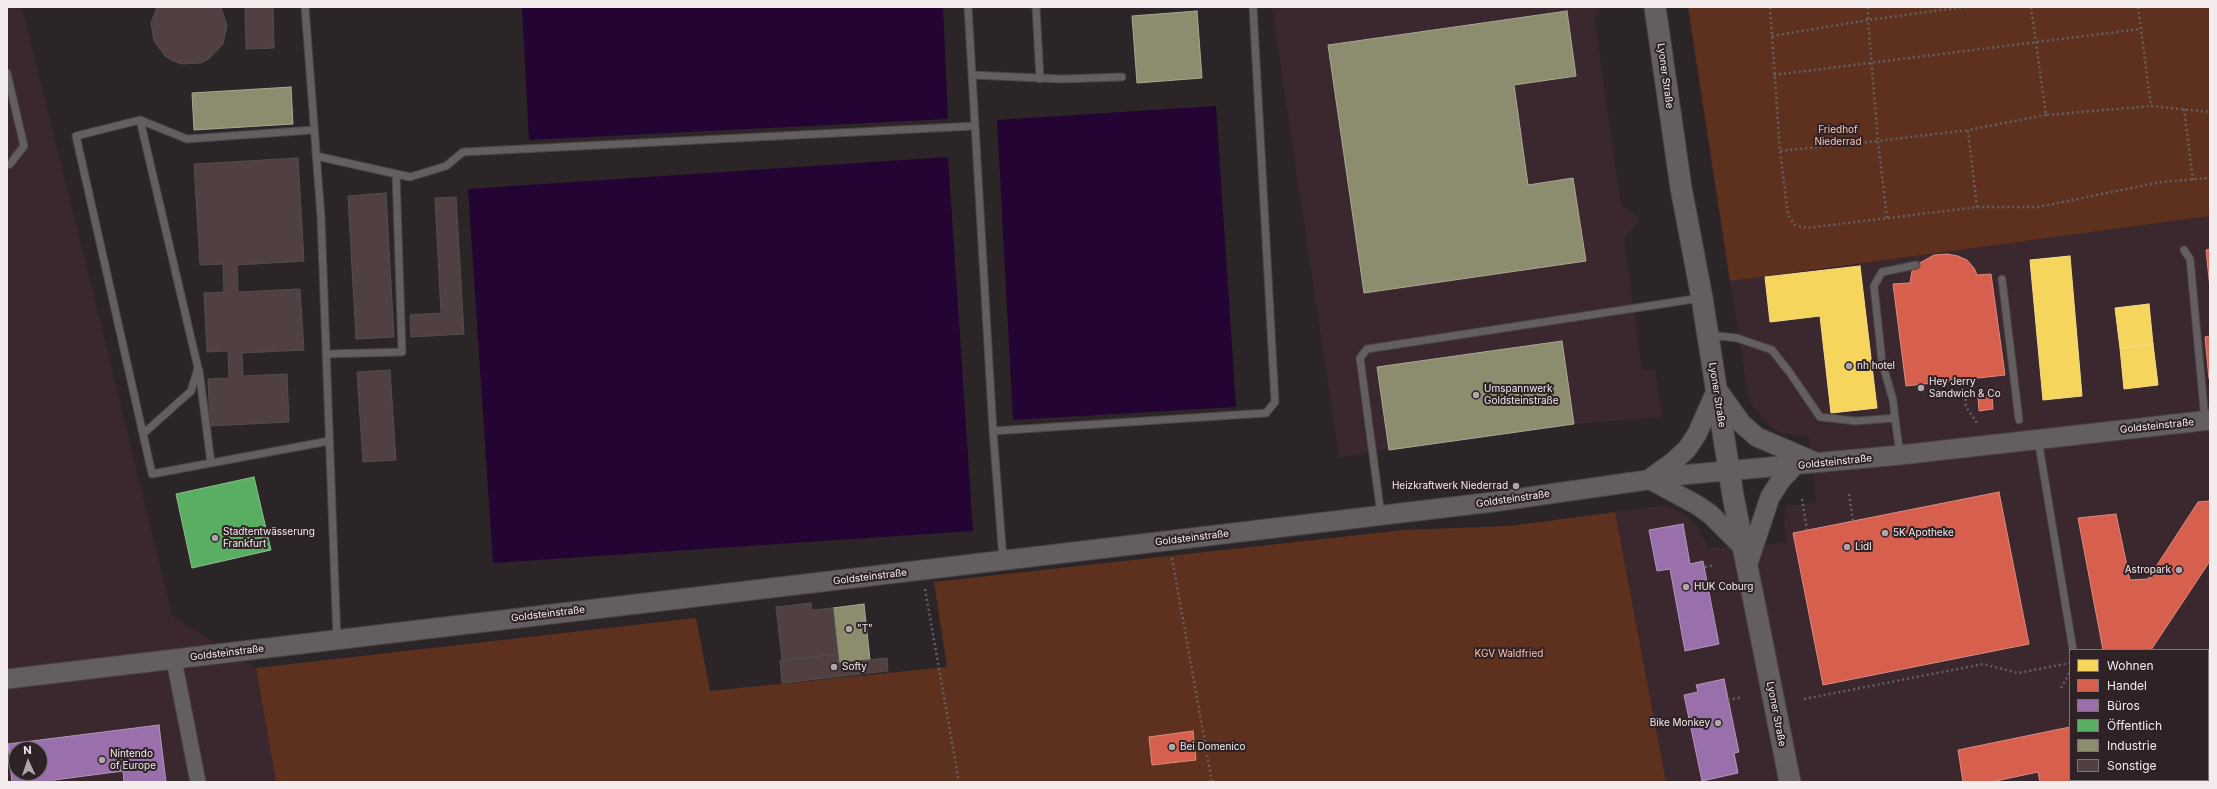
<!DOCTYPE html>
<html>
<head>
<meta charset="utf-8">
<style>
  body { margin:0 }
  #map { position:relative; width:2217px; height:789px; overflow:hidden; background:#2c2527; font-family:Inter,sans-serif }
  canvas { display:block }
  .frame { position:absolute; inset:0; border:8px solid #f4ebed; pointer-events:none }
  .legend { position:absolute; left:2069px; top:649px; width:140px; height:132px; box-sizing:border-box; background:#2f2226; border:1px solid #7e7276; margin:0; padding:5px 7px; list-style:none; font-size:12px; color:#f4ebed }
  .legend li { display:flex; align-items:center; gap:8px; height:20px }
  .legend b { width:20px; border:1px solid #7e7276 }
  .north { position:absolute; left:8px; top:741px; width:40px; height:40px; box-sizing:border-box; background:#2f2226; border:1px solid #7e7276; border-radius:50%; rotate:357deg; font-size:11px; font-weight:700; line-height:16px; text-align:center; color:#f4ebed }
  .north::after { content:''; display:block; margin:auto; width:14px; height:18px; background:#aea6a8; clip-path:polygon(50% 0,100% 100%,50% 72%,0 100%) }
</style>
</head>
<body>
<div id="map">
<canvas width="2217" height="789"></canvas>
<div class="frame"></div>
<ul class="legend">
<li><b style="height:11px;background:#f6d55c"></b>Wohnen</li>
<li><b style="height:11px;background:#d6604d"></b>Handel</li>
<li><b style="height:11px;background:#9970ab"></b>Büros</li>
<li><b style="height:11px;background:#5aae61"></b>Öffentlich</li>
<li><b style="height:11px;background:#8c8c6e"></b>Industrie</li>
<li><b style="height:11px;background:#504042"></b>Sonstige</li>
</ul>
<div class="north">N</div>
</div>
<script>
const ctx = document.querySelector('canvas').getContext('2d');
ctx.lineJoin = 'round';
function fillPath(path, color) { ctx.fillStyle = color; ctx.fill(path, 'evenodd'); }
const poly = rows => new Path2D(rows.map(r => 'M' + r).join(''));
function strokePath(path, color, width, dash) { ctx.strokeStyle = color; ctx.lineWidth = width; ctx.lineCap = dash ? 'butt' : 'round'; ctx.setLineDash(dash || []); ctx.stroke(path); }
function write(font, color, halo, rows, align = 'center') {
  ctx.font = font + ' Inter,sans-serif'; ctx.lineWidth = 4; ctx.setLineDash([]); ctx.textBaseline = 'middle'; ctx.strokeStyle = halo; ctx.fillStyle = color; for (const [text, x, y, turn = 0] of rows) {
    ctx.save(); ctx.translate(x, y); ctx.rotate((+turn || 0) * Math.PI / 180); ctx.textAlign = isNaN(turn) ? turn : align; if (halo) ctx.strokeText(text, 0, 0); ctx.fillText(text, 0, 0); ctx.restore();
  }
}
const built = poly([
  [7,7,22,7,173,617,256,668,276,782,7,782],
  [16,749,40,749,40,773,16,773],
  [1272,7,1598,7,1600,14,1594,15,1621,205,1640,219,1624,239,1642,370,1655,369,1662,417,1574,424,1339,457],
  [2210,216,2210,782,1666,782,1615,512,1661,506,1670,507,1687,516,1696,524,1708,548,1787,543,1784,522,1786,506,1816,503,1809,437,1782,433,1770,426,1752,405,1748,394,1730,281],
  [2070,650,2208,650,2208,780,2070,780]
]);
const green = poly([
  [1688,7,2210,7,2210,216,1730,281],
  [1615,512,1666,782,276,782,256,668,696,618,710,691,947,667,934,582,1404,530,1510,526]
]);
const water = poly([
  [522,7,943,7,948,119,529,140],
  [1216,106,1236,407,1013,420,997,120],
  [948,157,973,531,493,563,468,189]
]);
const homes = poly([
  [2070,256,2082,396,2043,400,2030,260,2070,256],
  [1860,266,1877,408,1831,413,1820,316,1770,322,1765,277,1860,266],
  [2149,304,2153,344,2120,348,2115,308,2149,304],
  [2153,344,2158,385,2124,389,2120,348,2153,344]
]);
const shops = poly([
  [2210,249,2210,288,2206,250,2210,249],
  [1947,254,1958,256,1967,260,1974,268,1977,275,1991,274,2005,375,1906,386,1893,284,1910,283,1912,271,1916,265,1934,255,1947,254],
  [2210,336,2210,379,2209,379,2205,337,2210,336],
  [1992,395,1993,409,1979,411,1978,397,1992,395],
  [1999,492,2029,644,1823,685,1793,533,1999,492],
  [2210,501,2210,561,2151,650,2103,650,2078,518,2116,514,2130,580,2148,579,2198,502,2210,501],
  [2208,669,2210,669,2210,705,2208,706,2208,669],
  [2070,727,2070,780,2107,780,2105,782,2040,782,2038,772,1991,782,1963,782,1958,750,2070,727],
  [1193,731,1196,760,1152,765,1149,737,1193,731],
  [2147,780,2188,780,2189,782,2147,782,2147,780]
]);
const offices = poly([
  [1683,524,1690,564,1703,561,1719,644,1685,651,1670,569,1657,571,1649,530,1683,524],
  [1724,679,1739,752,1734,753,1738,773,1702,781,1684,695,1698,692,1696,685,1724,679],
  [159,725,166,782,124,782,123,771,54,780,54,782,12,782,8,744,159,725],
  [16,749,40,749,40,773,16,773,16,749]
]);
const public = poly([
  [254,477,271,550,192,568,176,494,254,477]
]);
const industry = poly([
  [1197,11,1202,78,1137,83,1132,16,1197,11],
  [1567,11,1576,76,1514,85,1528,185,1573,178,1586,261,1364,293,1328,45,1567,11],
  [291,87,293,124,194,130,192,93,291,87],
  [1562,341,1574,424,1389,450,1377,367,1562,341],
  [864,604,870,660,839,663,833,608,864,604]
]);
const building = poly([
  [157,7,221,7,227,26,223,44,210,58,201,63,182,64,173,61,165,56,154,41,151,23,157,7],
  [245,7,273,7,274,48,246,49,245,7],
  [298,158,304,261,237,265,238,292,300,289,304,350,242,353,243,376,287,374,289,422,210,426,208,379,229,378,228,351,207,352,204,293,224,292,223,264,200,265,194,164,298,158],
  [386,193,394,337,356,339,348,196,386,193],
  [456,197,464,334,411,337,410,315,441,313,435,198,456,197],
  [390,370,396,460,363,462,357,372,390,370],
  [811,603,812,610,833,608,838,654,782,660,776,607,811,603],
  [838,654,839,663,887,658,888,671,782,683,780,661,838,654]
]);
const path = poly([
  [1770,7,1780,151,1788,215,1795,225,1807,228,1977,207,2038,207,2161,182,2210,178],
  [1868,7,1868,20,1964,7],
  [2031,7,2046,115,2151,106],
  [2138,7,2151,106,2210,112],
  [1772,36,1868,20,1878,141,1780,151],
  [1774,75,2141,29],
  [2184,109,2193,180],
  [1977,207,1968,130,2046,115],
  [1887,218,1878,141,1968,130],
  [1965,394,1966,407,1978,424],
  [1849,494,1853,521],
  [1802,499,1807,530],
  [1172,558,1212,782],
  [1705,567,1715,565],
  [925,589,959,782],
  [2061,688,2070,672],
  [1804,699,1983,664,2018,673,2070,663],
  [1728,700,1742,697],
  [2208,749,2210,747],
  [2204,780,2205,782]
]);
const service = poly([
  [305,7,321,217,337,639],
  [968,7,993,431,1266,413,1275,402,1253,7],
  [1036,7,1040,79],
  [7,73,24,146,10,164,7,165],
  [972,75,1062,79,1122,77],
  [140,120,198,368,191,391,143,434,76,136,140,120,187,139,313,130],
  [316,156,410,177,446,166,463,152,975,126],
  [2184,250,2190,259,2205,420],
  [2002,279,2019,420],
  [1710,335,1737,338,1772,350,1790,373,1820,417,1856,421,1895,418,1900,455],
  [326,354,402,352,396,174],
  [199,370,211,463],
  [1895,418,1893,400,1882,362,1874,286,1882,272,1916,265],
  [993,431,1003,559],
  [143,434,152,474,329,441],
  [2038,439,2073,650],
  [1381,515,1360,358,1367,349,1701,298]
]);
const minor = poly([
  [174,660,198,782]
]);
const tertiary = poly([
  [1717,389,1742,424,1757,437,1815,462],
  [1652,477,1673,462,1687,449,1697,434,1717,389],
  [1649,479,1697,505,1710,514,1744,548],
  [1747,566,1770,497,1781,480,1794,466],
  [7,679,1493,502,1682,475,1900,455,2210,420]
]);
const secondary = poly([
  [1655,7,1681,188,1702,298,1733,496,1790,782]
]);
const markers = [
  [1849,366,4,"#aea6a8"],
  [1921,388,4,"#aea6a8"],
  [1476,395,4,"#aea6a8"],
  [1516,486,4,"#aea6a8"],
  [1885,533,4,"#aea6a8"],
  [215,538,4,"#aea6a8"],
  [1847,547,4,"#aea6a8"],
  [2179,570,4,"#aea6a8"],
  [1686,587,4,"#aea6a8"],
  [849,629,4,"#aea6a8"],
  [834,667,4,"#aea6a8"],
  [1718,723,4,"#aea6a8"],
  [1172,747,4,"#aea6a8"],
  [102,760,4,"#aea6a8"]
];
const streetNames = [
  ["Lyoner Straße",1665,76,82],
  ["Lyoner Straße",1717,395,81],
  ["Goldsteinstraße",2157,426,-6],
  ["Goldsteinstraße",1835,462,-6],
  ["Goldsteinstraße",1513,499,-8],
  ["Goldsteinstraße",1192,538,-7],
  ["Goldsteinstraße",870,577,-7],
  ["Goldsteinstraße",548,614,-7],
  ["Goldsteinstraße",227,653,-7],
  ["Lyoner Straße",1776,714,79]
];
const parkNames = [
  ["Friedhof",1838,130],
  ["Niederrad",1838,142],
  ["KGV Waldfried",1509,654]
];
const poiNames = [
  ["nh hotel",1857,366],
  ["Hey Jerry",1929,382],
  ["Sandwich & Co",1929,394],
  ["Umspannwerk",1484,389],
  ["Goldsteinstraße",1484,401],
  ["Heizkraftwerk Niederrad",1508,486,"right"],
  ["Stadtentwässerung",223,532],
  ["Frankfurt",223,544],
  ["5K Apotheke",1893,533],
  ["Lidl",1855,547],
  ["Astropark",2171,570,"right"],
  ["HUK Coburg",1694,587],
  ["\"T\"",857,629],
  ["Softy",842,667],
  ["Bike Monkey",1710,723,"right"],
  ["Bei Domenico",1180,747],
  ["Nintendo",110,754],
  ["of Europe",110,766]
];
fillPath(built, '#3a282e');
fillPath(green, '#5e311f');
fillPath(water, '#240432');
fillPath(homes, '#f6d55c');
strokePath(homes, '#f5dc88', 1);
fillPath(shops, '#d6604d');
strokePath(shops, '#df8a7d', 1);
fillPath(offices, '#9970ab');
strokePath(offices, '#b495bf', 1);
fillPath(public, '#5aae61');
strokePath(public, '#88c08b', 1);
fillPath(industry, '#8c8c6e');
strokePath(industry, '#aba894', 1);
fillPath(building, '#504042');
strokePath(building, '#534d4d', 1);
strokePath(service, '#494344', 9);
strokePath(minor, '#494344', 17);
strokePath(tertiary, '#494344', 21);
strokePath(secondary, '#494344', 23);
strokePath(path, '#646061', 2.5, [2, 3]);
strokePath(service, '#635e5f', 7);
strokePath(minor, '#635e5f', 15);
strokePath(tertiary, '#635e5f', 19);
strokePath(secondary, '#635e5f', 21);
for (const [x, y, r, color] of markers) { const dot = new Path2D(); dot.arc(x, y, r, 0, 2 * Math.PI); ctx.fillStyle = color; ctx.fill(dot); strokePath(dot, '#2f2226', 1.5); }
write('10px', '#f4ebed', '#2f2226', streetNames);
write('10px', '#ffc3ac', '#2f2226', parkNames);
write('10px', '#f4ebed', '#2f2226', poiNames, 'left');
</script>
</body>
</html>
